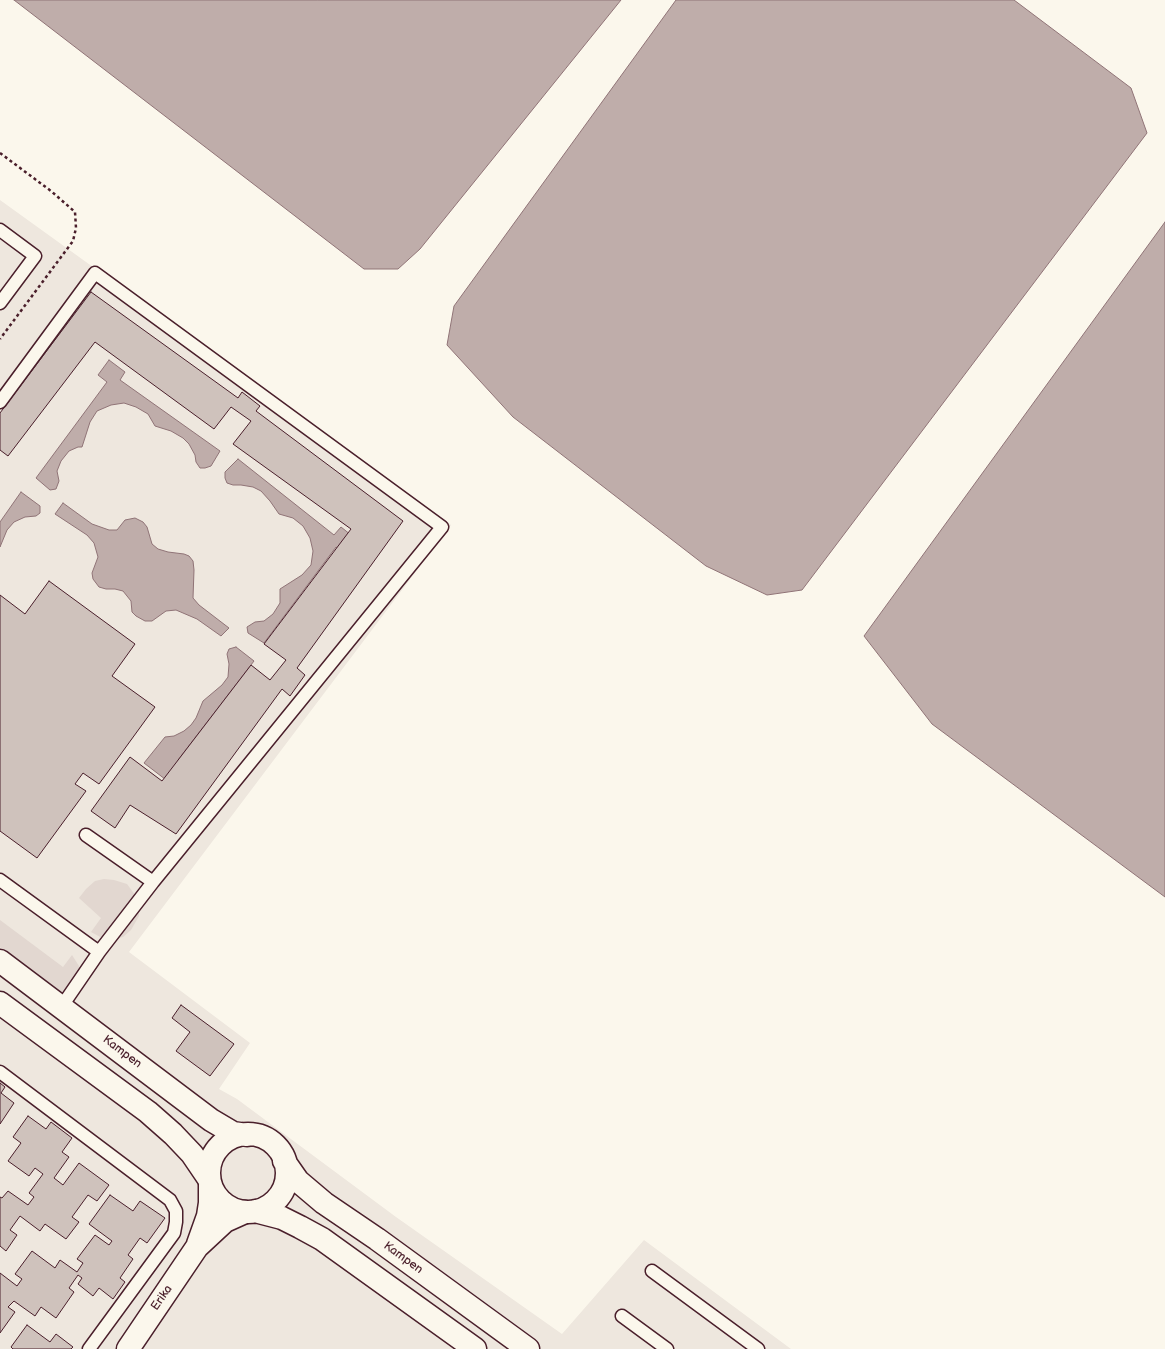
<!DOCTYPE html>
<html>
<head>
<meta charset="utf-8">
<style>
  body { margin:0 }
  canvas { display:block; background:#fbf7ec }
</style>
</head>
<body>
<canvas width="1165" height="1349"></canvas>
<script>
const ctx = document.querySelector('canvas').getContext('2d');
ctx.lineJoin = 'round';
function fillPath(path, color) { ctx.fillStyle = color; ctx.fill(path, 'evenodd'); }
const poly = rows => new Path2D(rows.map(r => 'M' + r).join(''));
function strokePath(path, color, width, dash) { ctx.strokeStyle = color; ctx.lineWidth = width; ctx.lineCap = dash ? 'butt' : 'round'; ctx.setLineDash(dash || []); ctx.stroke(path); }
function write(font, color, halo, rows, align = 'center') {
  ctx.font = font + ' "Balsamiq Sans",sans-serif'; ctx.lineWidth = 3; ctx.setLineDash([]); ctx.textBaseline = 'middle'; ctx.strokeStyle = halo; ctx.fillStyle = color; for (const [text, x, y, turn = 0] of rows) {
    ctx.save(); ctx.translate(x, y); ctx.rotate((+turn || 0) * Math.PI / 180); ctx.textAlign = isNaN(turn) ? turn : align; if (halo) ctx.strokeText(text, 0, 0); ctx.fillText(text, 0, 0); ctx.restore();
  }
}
const built = poly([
  [0,200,451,525,129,952,250,1043,219,1089,237,1099,396,1217,562,1334,644,1240,791,1349,0,1349]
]);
const green = poly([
  [104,879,114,880,127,884,135,895,139,906,139,916,131,930,123,937,113,940,104,939,91,932,101,918,79,898,86,889,95,881],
  [0,920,63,967,72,955,79,966,79,976,68,990,61,992,54,990,0,947]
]);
const water = poly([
  [14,0,621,0,420,249,398,269,364,269,14,0],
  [676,0,1014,0,1131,88,1147,133,802,590,767,595,706,566,513,417,447,345,454,306,676,0],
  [1165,222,1165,897,932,724,864,636,1165,222],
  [109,360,125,372,120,380,220,451,211,466,205,468,200,468,196,462,195,455,189,444,183,438,171,431,155,426,148,414,136,407,124,403,111,405,97,411,90,422,82,447,78,447,69,451,61,461,57,471,59,481,56,489,50,490,36,478,107,382,98,375,109,360],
  [238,459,334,535,341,527,356,539,345,554,336,547,264,643,248,633,247,627,255,622,264,621,273,614,280,603,280,589,302,575,311,565,313,551,310,538,303,526,293,518,279,514,270,501,261,491,253,487,241,485,233,485,227,483,225,478,225,472,238,459],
  [21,492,40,506,40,513,36,516,25,517,14,522,7,530,0,547,0,522,21,492],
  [63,503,92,524,109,530,117,530,125,520,135,518,143,522,147,527,152,544,158,549,168,552,184,554,189,556,193,561,194,570,193,598,199,605,229,628,221,636,197,619,176,610,166,611,152,621,145,621,136,616,132,612,131,601,123,591,115,589,106,589,99,587,93,579,92,573,98,557,94,543,87,535,55,514,63,503],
  [236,647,254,661,178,760,174,786,144,763,165,737,174,736,184,731,191,725,196,718,203,701,222,685,228,677,229,664,227,654,229,649,236,647]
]);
const building = poly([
  [91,292,238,398,242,392,260,406,256,411,403,521,297,668,305,675,290,696,282,689,176,834,130,805,115,828,91,811,130,757,162,781,251,665,270,680,286,660,264,644,351,529,233,444,251,421,231,407,214,429,95,342,8,456,0,450,0,413,91,292],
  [49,581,135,644,112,676,155,707,99,784,83,773,75,784,86,791,37,858,0,831,0,595,25,614,49,581],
  [181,1005,234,1044,210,1076,176,1051,190,1032,172,1018,181,1005],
  [0,1083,5,1087,1,1093,14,1103,0,1124,0,1083],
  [28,1116,46,1129,51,1122,72,1138,62,1152,69,1157,54,1178,63,1185,79,1163,109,1185,97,1201,88,1195,72,1217,79,1222,66,1239,45,1224,40,1231,20,1216,10,1230,17,1235,6,1251,0,1246,0,1197,2,1198,8,1191,28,1205,34,1197,29,1193,43,1174,35,1168,29,1176,8,1161,21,1143,13,1137,28,1116],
  [110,1195,133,1211,140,1201,165,1218,147,1243,140,1238,128,1255,133,1259,120,1278,125,1282,113,1299,99,1288,93,1296,78,1284,82,1278,78,1275,69,1288,74,1292,56,1318,41,1307,35,1316,14,1301,8,1307,15,1312,0,1333,0,1273,17,1286,22,1279,15,1274,32,1251,55,1268,60,1260,77,1272,83,1263,77,1259,95,1235,109,1245,112,1241,89,1224,110,1195],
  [27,1325,50,1342,56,1334,73,1347,71,1349,13,1349,11,1347,27,1325]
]);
const path = poly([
  [0,153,51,191,75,212,76,228,73,241,0,339]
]);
const lane = poly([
  [0,230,35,256,0,303],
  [0,402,95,273,442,527,153,882,99,952,62,1006],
  [86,835,153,882],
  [0,880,99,952],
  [0,1072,170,1200,176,1211,176,1222,174,1233,89,1349],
  [652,1271,758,1349],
  [622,1316,667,1349]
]);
const street = poly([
  [198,1244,208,1216,210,1203,210,1185],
  [128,1349,197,1247,225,1221,245,1212]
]);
const secondary = poly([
  [0,961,211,1120,233,1133,247,1135],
  [0,1003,148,1112,173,1134,192,1154,209,1179],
  '209 1173a39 39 0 1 1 78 0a39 39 0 1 1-78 0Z',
  [284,1161,298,1181,324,1203,377,1239,528,1349],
  [255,1211,282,1218,300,1227,322,1239,475,1349]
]);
const streetNames = [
  ["Kampen",122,1052,37],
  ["Kampen",403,1258,36],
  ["Erika",162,1298,-56]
];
fillPath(built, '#eee7de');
fillPath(green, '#e2d7d0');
fillPath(water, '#bfadaa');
strokePath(water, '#907477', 1);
fillPath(building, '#cfc2bc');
strokePath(building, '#4a1f2b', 1);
strokePath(lane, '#4a1f2b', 15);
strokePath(street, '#4a1f2b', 25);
strokePath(secondary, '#4a1f2b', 25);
strokePath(path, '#4a1f2b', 2.5, [3, 3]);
strokePath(lane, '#fbf7ec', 12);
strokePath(street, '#fbf7ec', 22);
strokePath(secondary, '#fbf7ec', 22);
write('12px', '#4a1f2b', '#fbf7ec', streetNames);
</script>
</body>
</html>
